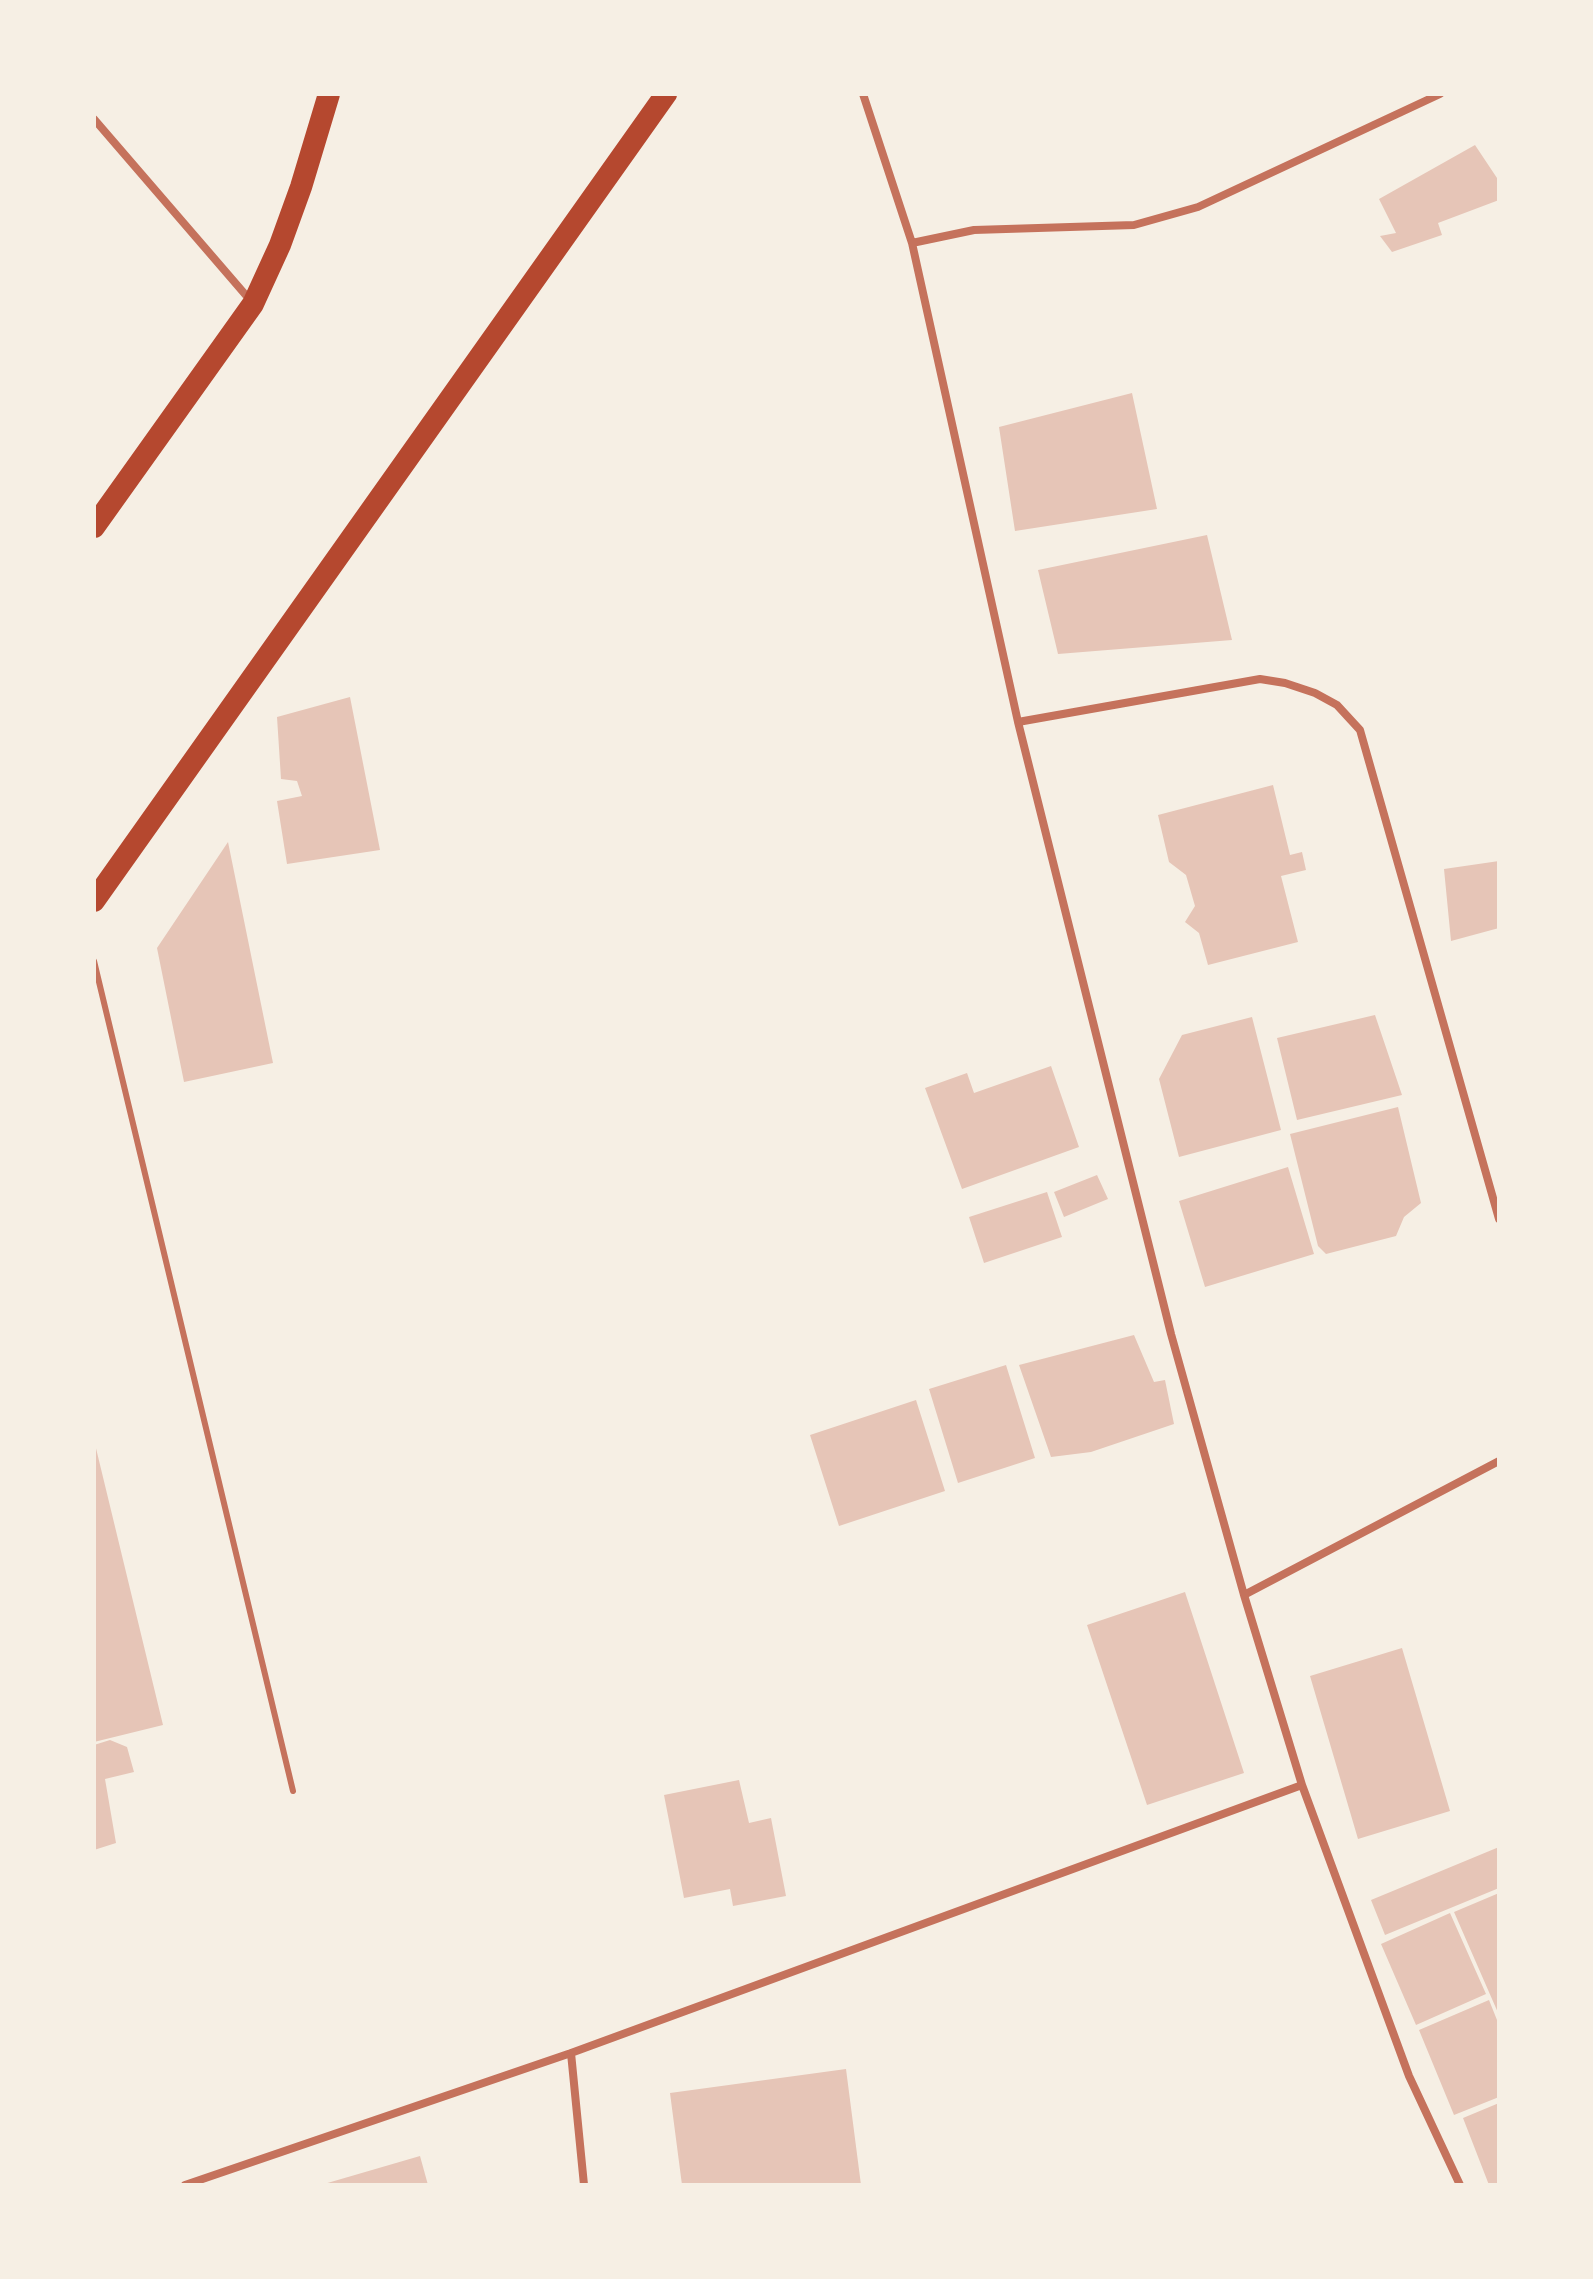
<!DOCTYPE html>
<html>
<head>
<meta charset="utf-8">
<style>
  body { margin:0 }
  #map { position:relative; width:1593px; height:2279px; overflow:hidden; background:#f6efe4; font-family:"PT Serif",serif }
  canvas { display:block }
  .frame { position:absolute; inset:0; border:96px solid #f6efe4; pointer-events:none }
</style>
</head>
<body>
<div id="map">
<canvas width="1593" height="2279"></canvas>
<div class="frame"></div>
</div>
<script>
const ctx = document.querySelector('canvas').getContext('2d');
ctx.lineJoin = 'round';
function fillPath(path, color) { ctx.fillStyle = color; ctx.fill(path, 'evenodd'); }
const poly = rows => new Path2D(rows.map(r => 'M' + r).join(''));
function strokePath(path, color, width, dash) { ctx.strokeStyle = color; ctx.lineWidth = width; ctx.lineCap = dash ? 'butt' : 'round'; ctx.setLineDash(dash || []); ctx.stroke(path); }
const building = poly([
  [1475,145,1499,181,1499,200,1438,223,1442,235,1392,252,1380,236,1396,233,1379,199],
  [1132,393,1157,509,1015,531,999,427],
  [1207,535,1232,640,1058,654,1038,570],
  [350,697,380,850,287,864,277,801,302,796,297,781,281,779,277,717],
  [1273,785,1290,855,1302,852,1306,870,1281,876,1298,942,1208,965,1199,933,1185,922,1195,906,1186,875,1169,862,1158,815],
  [228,842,273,1063,184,1082,157,948],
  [1499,861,1499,928,1451,941,1444,869],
  [1375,1015,1402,1095,1297,1120,1277,1038],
  [1252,1017,1281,1130,1179,1157,1159,1079,1182,1035],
  [1051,1066,1079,1147,962,1189,925,1088,967,1073,974,1093],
  [1398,1107,1421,1203,1404,1217,1396,1236,1326,1254,1318,1246,1290,1134],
  [1288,1167,1314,1254,1205,1287,1179,1201],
  [1097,1175,1108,1199,1064,1217,1054,1192],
  [1047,1192,1062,1237,984,1263,969,1217],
  [1134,1335,1154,1382,1165,1380,1174,1424,1091,1452,1051,1457,1019,1365],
  [1006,1365,1035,1458,958,1483,929,1389],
  [916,1400,945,1491,839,1526,810,1435],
  [94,1440,163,1725,94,1742],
  [1185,1592,1244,1773,1147,1805,1087,1625],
  [1402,1648,1450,1811,1358,1839,1310,1676],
  [110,1740,127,1747,134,1772,105,1779,116,1843,94,1850,94,1745],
  [739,1780,749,1823,771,1818,786,1896,733,1906,730,1889,684,1898,664,1795],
  [1499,1847,1499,1888,1385,1935,1371,1900],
  [1499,1893,1499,2015,1454,1912],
  [1450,1913,1486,1994,1416,2025,1381,1944],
  [1489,2000,1499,2025,1499,2097,1454,2115,1419,2030],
  [846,2069,861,2185,682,2185,670,2093],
  [1499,2103,1499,2185,1489,2185,1463,2118],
  [420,2156,428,2185,325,2185,324,2184]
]);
const service = poly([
  [94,961,293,1791]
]);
const minor = poly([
  [863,94,912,243,1018,722,1171,1334,1244,1595,1302,1785,1409,2076,1460,2185],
  [94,119,250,300],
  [912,243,974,230,1134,225,1198,207,1440,94],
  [1018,722,1260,679,1285,683,1315,693,1337,705,1360,730,1499,1219],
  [1244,1595,1499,1461],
  [571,2053,584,2185],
  [185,2185,571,2053,1302,1785]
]);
const trunk = poly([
  [94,527,253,304,280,245,301,187,329,94],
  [94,901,666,94]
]);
fillPath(building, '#e6c5b7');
strokePath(service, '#c5725c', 6);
strokePath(minor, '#c5725c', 8);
strokePath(trunk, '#b5482f', 22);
</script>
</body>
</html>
